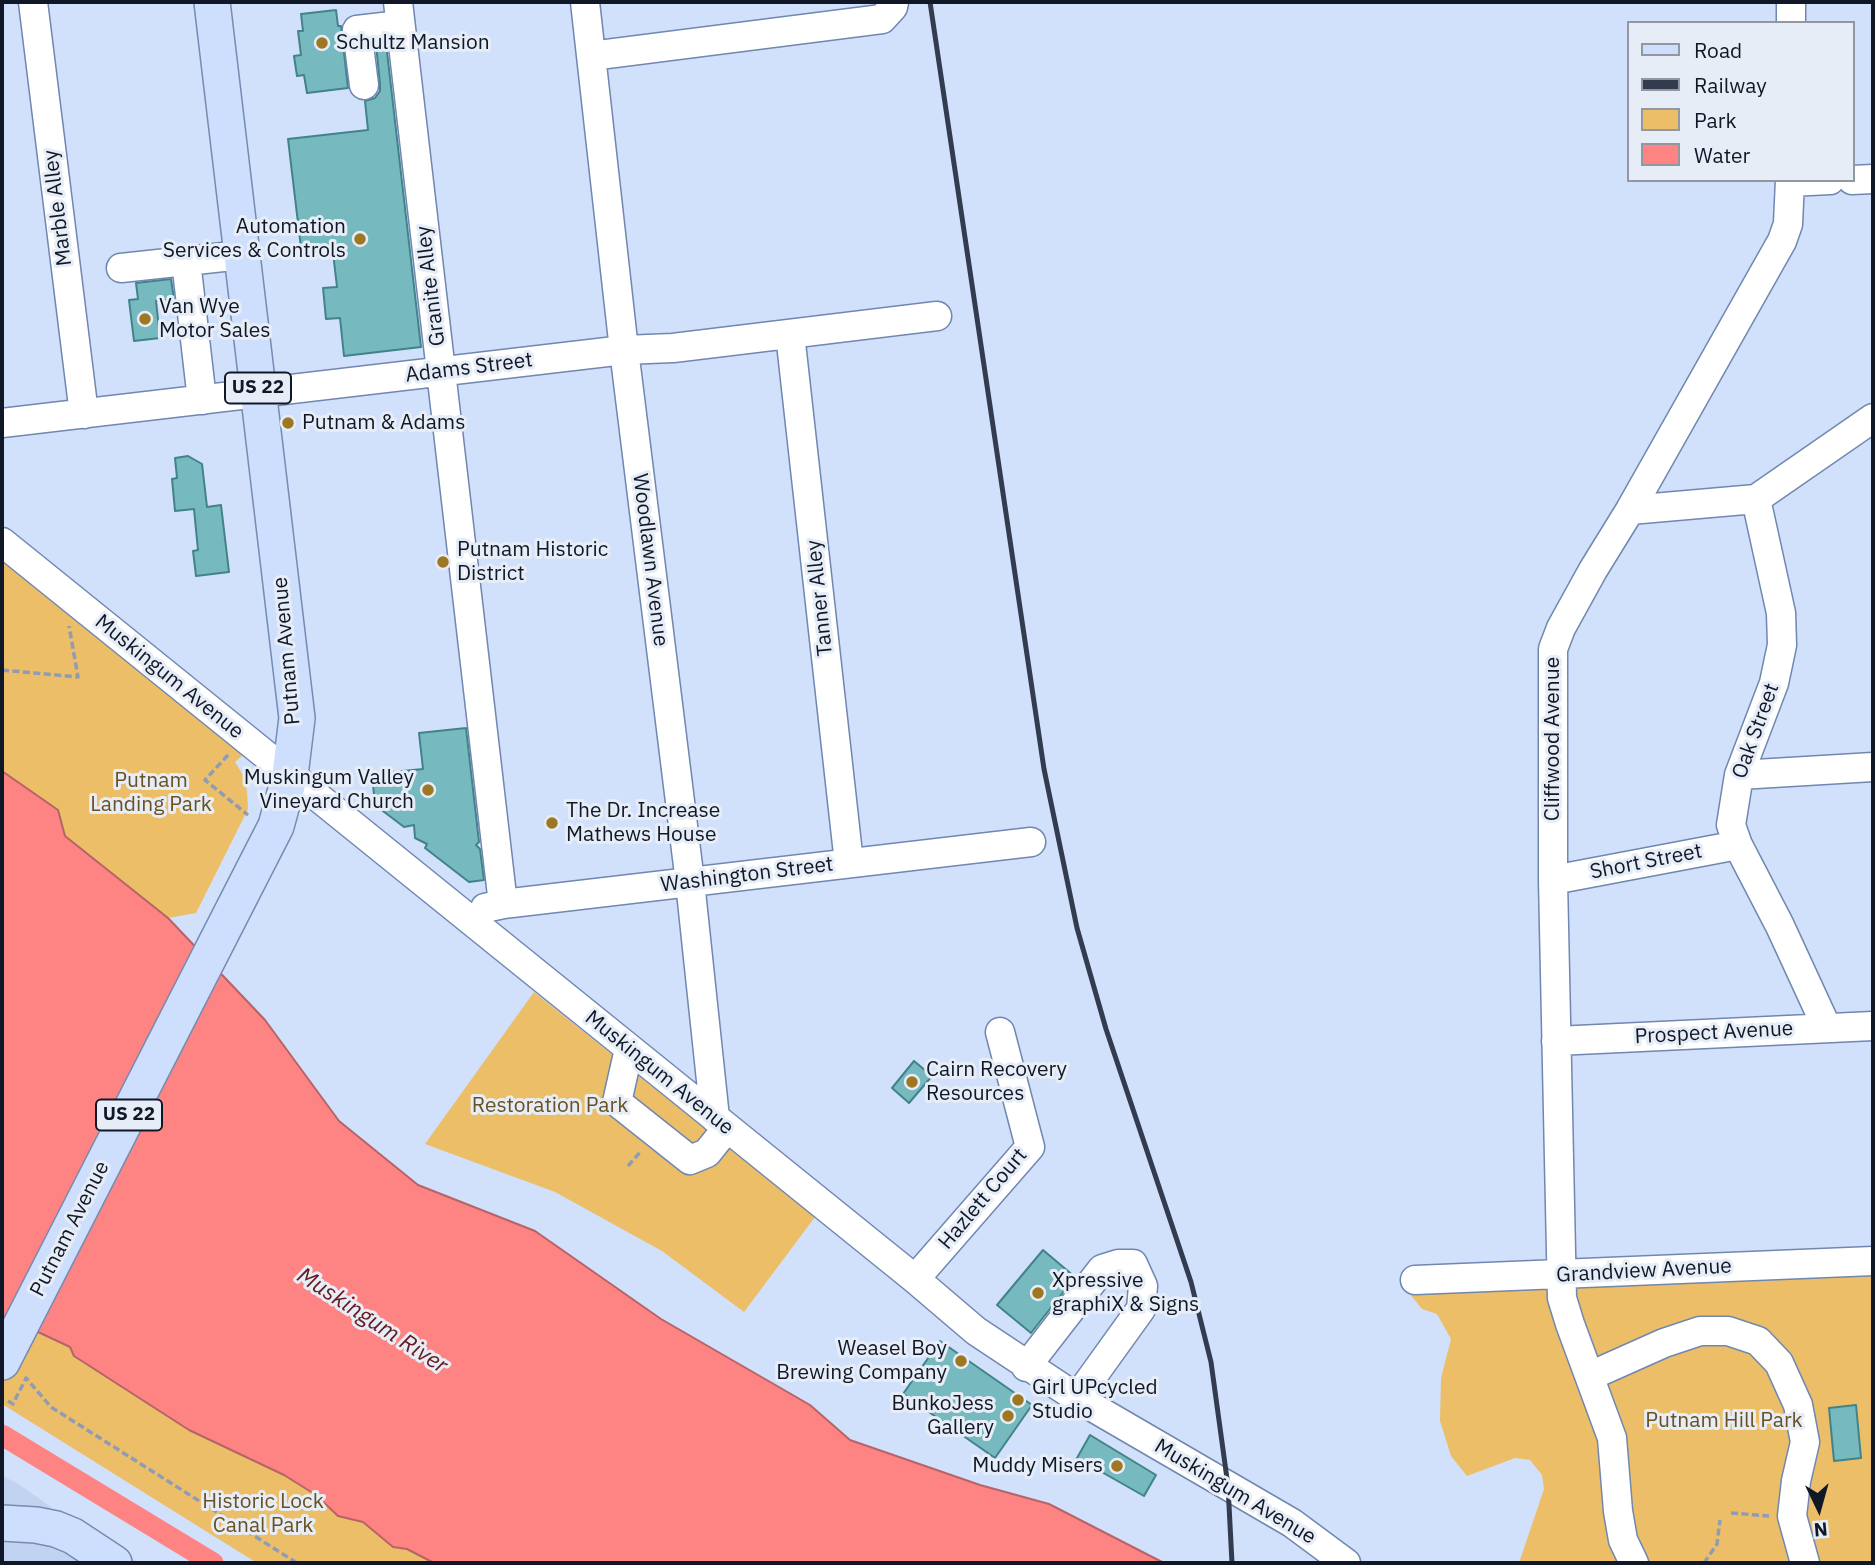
<!DOCTYPE html>
<html>
<head>
<meta charset="utf-8">
<style>
  body { margin:0 }
  #map { position:relative; width:1875px; height:1565px; overflow:hidden; background:#d1e0fb; font-family:"IBM Plex Sans",sans-serif }
  canvas { display:block }
  .frame { position:absolute; inset:0; border:4px solid #101828; pointer-events:none }
  .legend { position:absolute; left:1627px; top:21px; width:228px; height:161px; box-sizing:border-box; background:#e7edf6; border:2px solid #9198a4; margin:0; padding:9px 12px; list-style:none; font-size:21px; color:#101828 }
  .legend li { display:flex; align-items:center; gap:14px; height:35px }
  .legend b { width:35px; border:2px solid #9198a4 }
  .north { position:absolute; left:1784px; top:1474px; width:70px; height:70px; -webkit-text-stroke:5px #e7edf6; paint-order:stroke; rotate:175deg; font-size:19px; font-weight:700; line-height:28px; text-align:center; color:#101828 }
  .north::after { content:''; display:block; margin:auto; width:24px; height:32px; background:#101828; clip-path:polygon(50% 0,100% 100%,50% 72%,0 100%) }
</style>
</head>
<body>
<div id="map">
<canvas width="1875" height="1565"></canvas>
<div class="frame"></div>
<ul class="legend">
<li><b style="height:9px;background:#cedffd"></b>Road</li>
<li><b style="height:9px;background:#323c4e"></b>Railway</li>
<li><b style="height:19px;background:#ecbe68"></b>Park</li>
<li><b style="height:19px;background:#fd8483"></b>Water</li>
</ul>
<div class="north">N</div>
</div>
<script>
const ctx = document.querySelector('canvas').getContext('2d');
ctx.lineJoin = 'round';
function fillPath(path, color) { ctx.fillStyle = color; ctx.fill(path, 'evenodd'); }
const poly = rows => new Path2D(rows.map(r => 'M' + r).join(''));
function strokePath(path, color, width, dash) { ctx.strokeStyle = color; ctx.lineWidth = width; ctx.lineCap = dash ? 'butt' : 'round'; ctx.setLineDash(dash || []); ctx.stroke(path); }
function write(font, color, halo, rows, align = 'center') {
  ctx.font = font + ' "IBM Plex Sans",sans-serif'; ctx.lineWidth = 6; ctx.setLineDash([]); ctx.textBaseline = 'middle'; ctx.strokeStyle = halo; ctx.fillStyle = color; for (const [text, x, y, turn = 0] of rows) {
    ctx.save(); ctx.translate(x, y); ctx.rotate((+turn || 0) * Math.PI / 180); ctx.textAlign = isNaN(turn) ? turn : align; if (halo) ctx.strokeText(text, 0, 0); ctx.fillText(text, 0, 0); ctx.restore();
  }
}
const built = poly([
  [2,1476,17,1483,51,1507,50,1511,70,1514,139,1563,2,1563]
]);
const green = poly([
  [2,560,243,755,235,762,243,775,247,791,248,809,196,913,168,918,64,836,58,810,2,771],
  [534,992,815,1217,744,1312,662,1251,555,1192,425,1144],
  [1873,1272,1873,1563,1519,1563,1544,1489,1542,1475,1530,1460,1515,1458,1467,1476,1451,1456,1440,1421,1441,1378,1451,1339,1437,1314,1422,1309,1409,1293],
  [2,1315,70,1347,74,1356,189,1430,284,1475,316,1495,338,1516,363,1522,393,1547,407,1549,434,1563,257,1563,2,1404]
]);
const water = poly([
  [2,771,58,810,65,836,168,918,265,1020,339,1121,418,1185,535,1231,661,1319,810,1405,850,1440,980,1485,1049,1504,1164,1563,434,1563,407,1549,393,1547,363,1522,338,1516,316,1495,284,1475,189,1430,74,1356,70,1347,2,1315,2,771]
]);
const canal = poly([
  [2,1435,213,1563]
]);
const building = poly([
  [336,10,338,26,341,26,348,88,307,93,304,75,297,76,294,56,301,55,298,31,303,31,301,14,336,10],
  [386,43,421,347,344,356,340,318,326,319,323,288,337,287,332,244,301,248,288,139,368,130,365,101,375,98,380,91,380,84,376,45,386,43],
  [171,279,174,299,156,301,160,338,134,341,129,300,138,299,136,283,171,279],
  [188,456,202,464,207,507,221,505,229,572,196,576,193,551,198,550,194,509,175,511,172,479,177,478,175,458,188,456],
  [466,728,479,842,476,845,480,849,484,880,469,882,425,848,427,844,415,838,414,825,404,827,375,805,372,774,423,769,419,733,466,728],
  [914,1061,932,1076,909,1103,892,1088,914,1061],
  [1043,1250,1075,1277,1031,1333,997,1305,1043,1250],
  [940,1341,1032,1405,995,1458,903,1394,940,1341],
  [1856,1405,1861,1458,1834,1461,1829,1408,1856,1405],
  [1090,1435,1156,1475,1144,1496,1077,1458,1090,1435]
]);
const path = poly([
  [2,670,78,677,69,626],
  [228,755,205,780,248,815],
  [628,1166,641,1151],
  [8,1401,13,1404,26,1378,51,1407,297,1563],
  [1731,1513,1769,1516],
  [1704,1563,1717,1544,1720,1520]
]);
const minor = poly([
  [33,2,84,414],
  [398,2,503,904],
  [585,2,624,350,690,882,715,1118],
  [1791,23,1791,2],
  [591,56,882,19,893,7,894,2],
  [364,85,357,30,400,25],
  [1852,180,1873,179],
  [1790,182,1830,180],
  [186,261,202,400],
  [121,268,242,255],
  [790,334,849,863],
  [2,423,624,350,673,348,937,316],
  [1756,499,1781,613,1782,645,1774,683,1739,775,1731,825,1738,845,1780,926,1827,1028],
  [1630,510,1756,499,1873,418],
  [2,542,915,1279,976,1331,1077,1398,1292,1523,1346,1563],
  [1739,775,1873,767],
  [1553,880,1738,845],
  [485,908,503,904,1031,842],
  [1556,1041,1873,1026],
  [629,1049,617,1102,690,1160,707,1153,727,1128],
  [915,1279,1030,1147,1000,1032],
  [1415,1280,1873,1261],
  [1026,1367,1102,1269,1118,1264,1133,1264,1143,1286,1141,1309,1077,1398],
  [1590,1376,1664,1343,1700,1331,1728,1331,1758,1341,1779,1363,1798,1405,1805,1442,1796,1481,1792,1516,1805,1563],
  [1634,1563,1623,1540,1618,1511,1612,1438,1570,1324,1562,1298,1553,880,1553,649,1561,628,1593,570,1630,510,1782,241,1788,224,1790,180]
]);
const major = poly([
  [2,1362,276,826,290,775,297,718,212,2],
  [2,1523,36,1525,56,1529,73,1536,114,1563]
]);
const rail = poly([
  [930,2,1044,769,1077,928,1106,1029,1191,1282,1211,1362,1228,1486,1232,1563]
]);
const markers = [
  [322,43,7,"#9e7724"],
  [360,239,7,"#9e7724"],
  [145,319,7,"#9e7724"],
  [288,423,7,"#9e7724"],
  [443,562,7,"#9e7724"],
  [428,790,7,"#9e7724"],
  [552,823,7,"#9e7724"],
  [912,1082,7,"#9e7724"],
  [1038,1293,7,"#9e7724"],
  [961,1361,7,"#9e7724"],
  [1018,1400,7,"#9e7724"],
  [1008,1416,7,"#9e7724"],
  [1117,1466,7,"#9e7724"]
];
const shields = [
  [258,388,66],
  [129,1115,66]
];
const shieldNames = [
  ["US 22",258,388],
  ["US 22",129,1115]
];
const poiNames = [
  ["Schultz Mansion",336,43],
  ["Automation",346,227,"right"],
  ["Services & Controls",346,251,"right"],
  ["Van Wye",159,307],
  ["Motor Sales",159,331],
  ["Putnam & Adams",302,423],
  ["Putnam Historic",457,550],
  ["District",457,574],
  ["Muskingum Valley",414,778,"right"],
  ["Vineyard Church",414,802,"right"],
  ["The Dr. Increase",566,811],
  ["Mathews House",566,835],
  ["Cairn Recovery",926,1070],
  ["Resources",926,1094],
  ["Xpressive",1052,1281],
  ["graphiX & Signs",1052,1305],
  ["Weasel Boy",947,1349,"right"],
  ["Brewing Company",947,1373,"right"],
  ["Girl UPcycled",1032,1388],
  ["Studio",1032,1412],
  ["BunkoJess",994,1404,"right"],
  ["Gallery",994,1428,"right"],
  ["Muddy Misers",1103,1466,"right"]
];
const streetNames = [
  ["Marble Alley",58,208,-97],
  ["Granite Alley",431,286,-97],
  ["Adams Street",469,368,-7],
  ["Woodlawn Avenue",650,560,83],
  ["Tanner Alley",820,598,-96],
  ["Putnam Avenue",287,651,-95],
  ["Muskingum Avenue",169,677,39],
  ["Oak Street",1756,731,-70],
  ["Cliffwood Avenue",1553,739,-90],
  ["Short Street",1646,862,-11],
  ["Washington Street",747,875,-7],
  ["Prospect Avenue",1714,1033,-3],
  ["Muskingum Avenue",659,1073,39],
  ["Hazlett Court",983,1199,-50],
  ["Putnam Avenue",70,1229,-63],
  ["Grandview Avenue",1644,1271,-3],
  ["Muskingum Avenue",1235,1492,31]
];
const parkNames = [
  ["Putnam",151,781],
  ["Landing Park",151,805],
  ["Restoration Park",550,1106],
  ["Putnam Hill Park",1724,1421],
  ["Historic Lock",263,1502],
  ["Canal Park",263,1526]
];
const waterNames = [
  ["Muskingum River",372,1321,33]
];
fillPath(built, '#c2d3f2');
fillPath(green, '#ecbe68');
fillPath(water, '#fd8483');
strokePath(water, '#b66468', 2);
strokePath(canal, '#fd8483', 21);
fillPath(building, '#76b9be');
strokePath(building, '#418388', 2);
strokePath(minor, '#7087b0', 31);
strokePath(major, '#768bb1', 38);
strokePath(path, '#8f9cb3', 3.5, [7, 3.5]);
strokePath(minor, '#fff', 28);
strokePath(major, '#cedffd', 35);
strokePath(rail, '#323c4e', 5);
for (const [x, y, r, color] of markers) { const dot = new Path2D(); dot.arc(x, y, r, 0, 2 * Math.PI); ctx.fillStyle = color; ctx.fill(dot); strokePath(dot, '#e7edf6', 2.5); }
for (const [x, y, w] of shields) { const box = new Path2D(); box.roundRect(x - w / 2, y - 15.5, w, 31, 5); ctx.fillStyle = '#e7edf6'; ctx.fill(box); strokePath(box, '#101828', 2); }
write('bold 19px', '#101828', null, shieldNames);
write('21px', '#101828', '#e7edf6', poiNames, 'left');
write('21px', '#101828', '#e7edf6', streetNames);
write('21px', '#685122', '#e7edf6', parkNames);
write('italic 23px', '#641a1e', '#e7edf6', waterNames);
</script>
</body>
</html>
